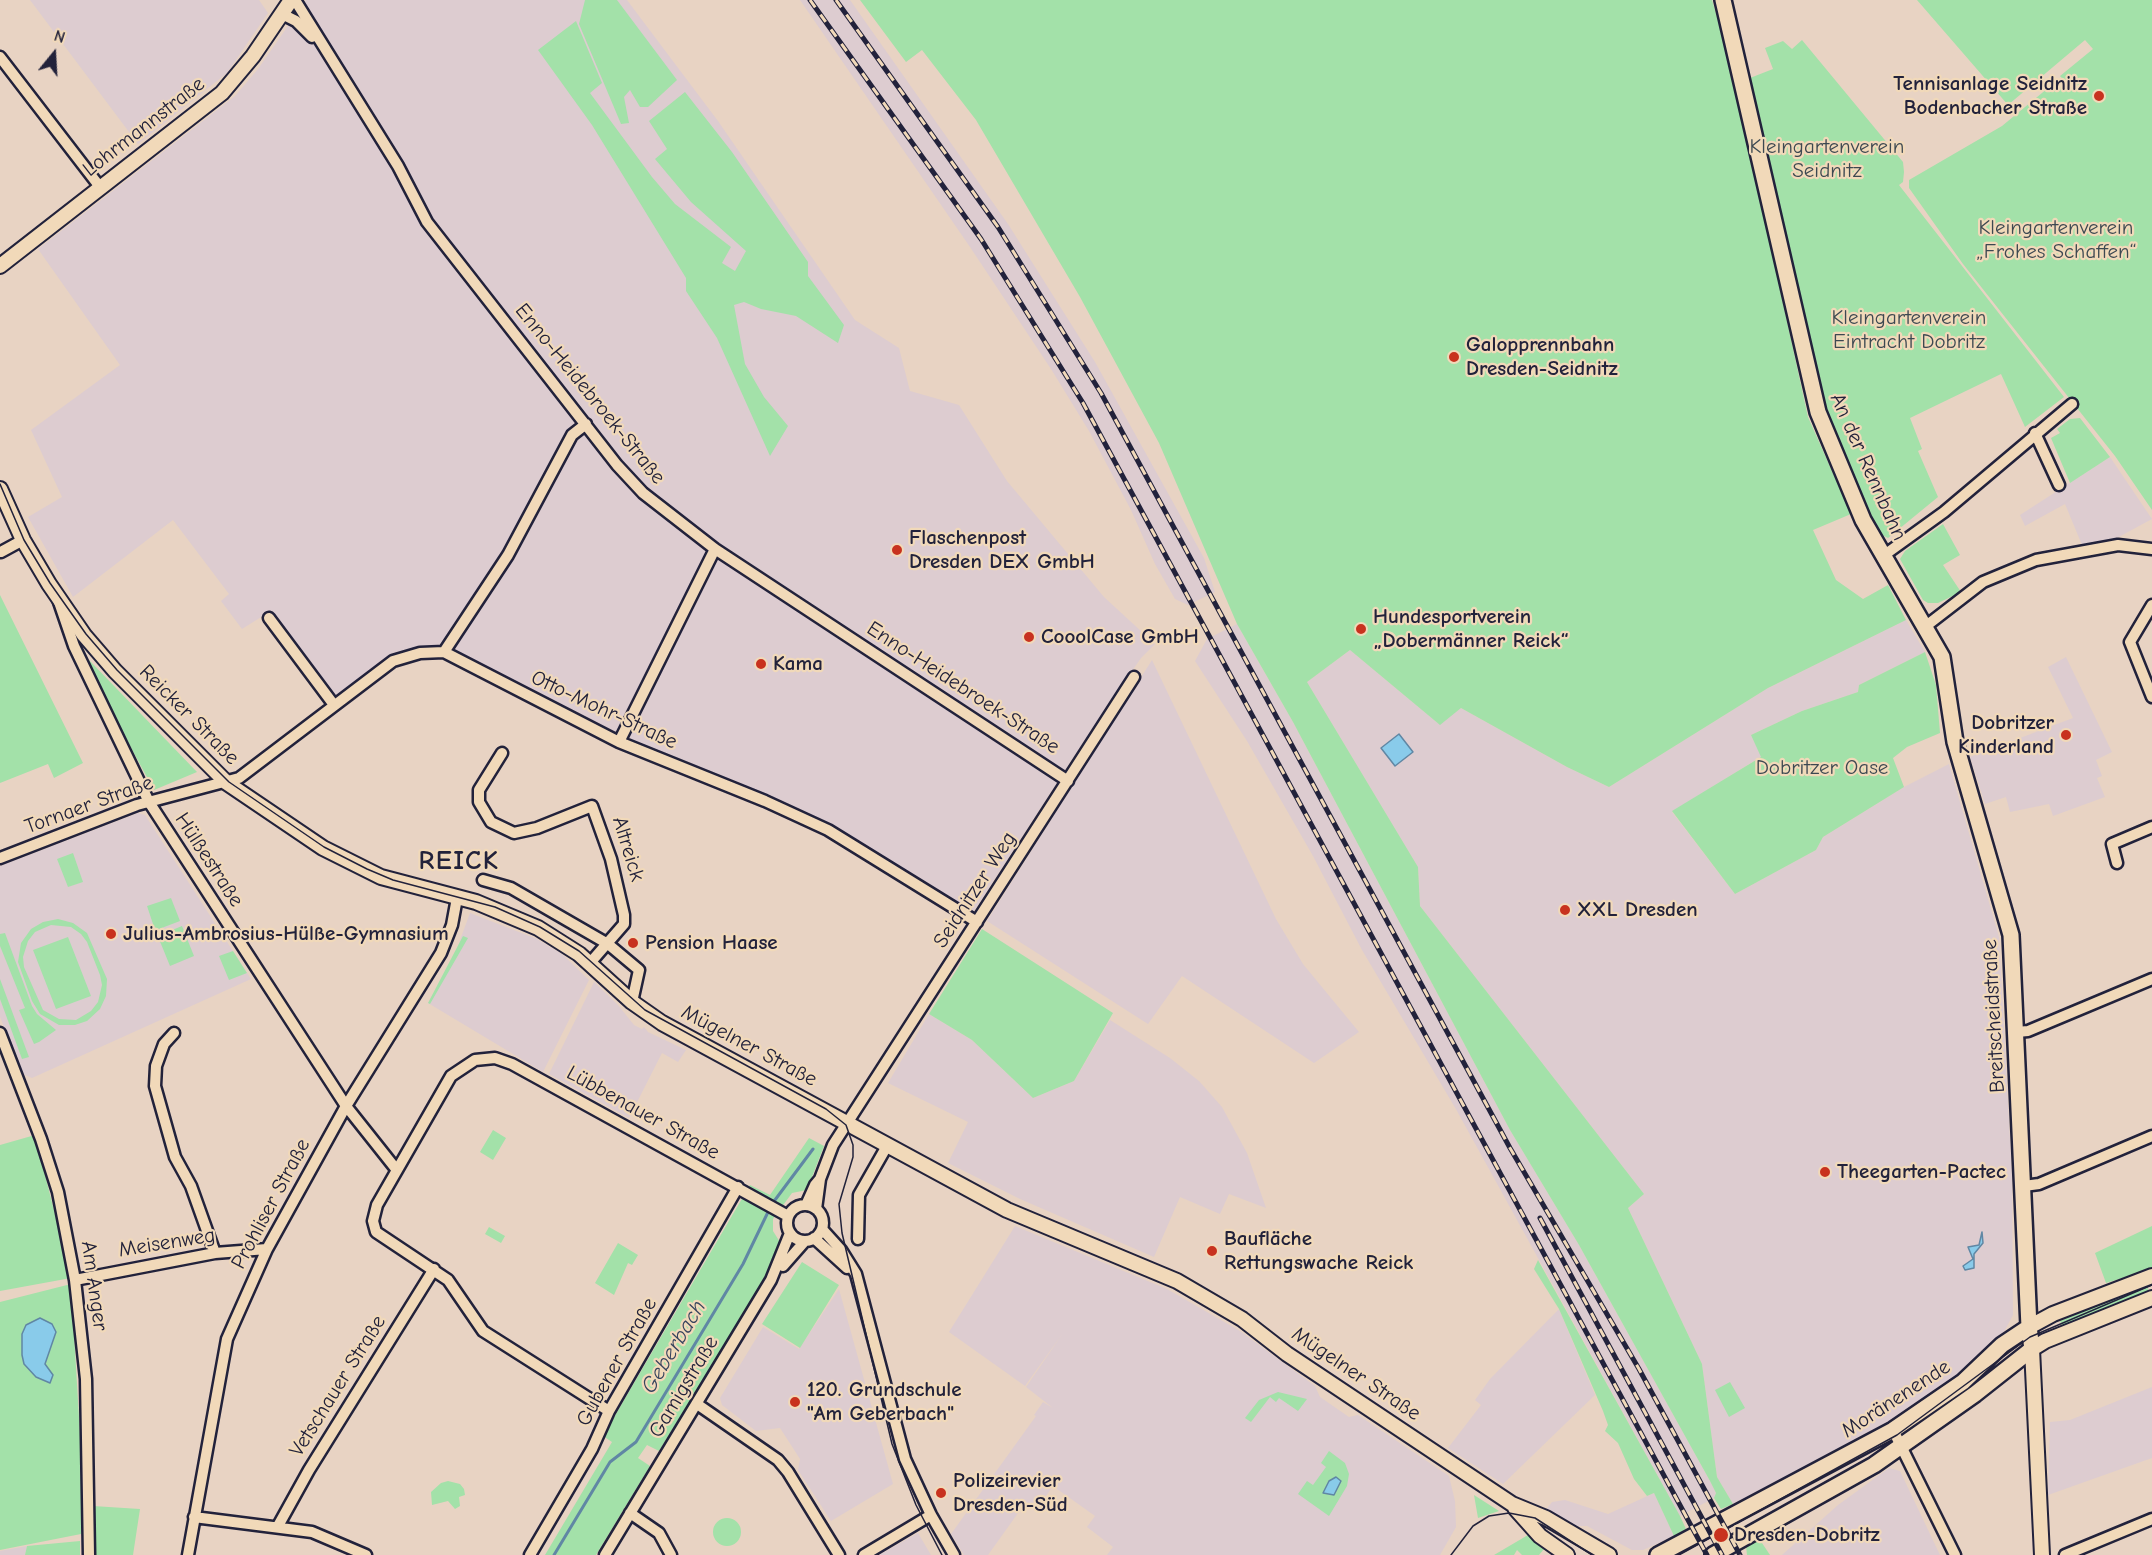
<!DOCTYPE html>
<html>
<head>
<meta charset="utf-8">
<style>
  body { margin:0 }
  #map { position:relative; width:2152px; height:1555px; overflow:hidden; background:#e8d3c3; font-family:"Comic Neue",sans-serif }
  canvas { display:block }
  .north { position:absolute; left:24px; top:24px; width:60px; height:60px; -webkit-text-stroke:4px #f1d9b9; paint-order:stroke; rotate:18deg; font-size:16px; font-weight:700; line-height:24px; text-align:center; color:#22223b }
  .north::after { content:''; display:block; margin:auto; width:21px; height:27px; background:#22223b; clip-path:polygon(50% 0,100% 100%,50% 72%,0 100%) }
</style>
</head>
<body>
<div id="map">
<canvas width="2152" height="1555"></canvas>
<div class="north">N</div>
</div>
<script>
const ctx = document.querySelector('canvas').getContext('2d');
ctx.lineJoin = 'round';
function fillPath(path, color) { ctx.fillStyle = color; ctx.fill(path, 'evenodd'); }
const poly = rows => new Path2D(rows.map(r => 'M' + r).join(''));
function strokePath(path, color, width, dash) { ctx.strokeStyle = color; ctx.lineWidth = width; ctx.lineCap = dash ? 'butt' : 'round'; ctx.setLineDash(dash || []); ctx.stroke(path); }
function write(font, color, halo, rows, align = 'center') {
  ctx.font = font + ' "Comic Neue",sans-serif'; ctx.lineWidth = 4.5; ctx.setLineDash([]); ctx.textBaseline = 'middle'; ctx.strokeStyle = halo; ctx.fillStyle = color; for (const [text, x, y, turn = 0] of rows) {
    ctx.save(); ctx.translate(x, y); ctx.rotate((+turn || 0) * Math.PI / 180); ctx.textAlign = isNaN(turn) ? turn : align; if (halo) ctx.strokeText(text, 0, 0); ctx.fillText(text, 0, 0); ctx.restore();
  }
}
const built = poly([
  [30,0,259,0,268,13,227,73,138,144],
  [306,0,627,0,718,121,855,320,899,348,910,391,959,405,1007,481,1104,597,1155,644,1141,658,1071,761,969,919,828,830,619,742,444,652,393,661,334,705,266,614,242,629,221,601,229,594,173,520,73,597,28,517,62,497,31,430,120,365,38,249,235,96,258,69],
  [800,0,850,0,1008,224,1095,362,1204,558,1215,592,1188,605,1175,599,1155,564,1131,510,1089,431,1051,369,970,247],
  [2110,457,2152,519,2115,539,2082,545,2065,504,2025,526,2020,515],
  [1906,620,1925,652,1859,685,1858,692,1802,711,1751,735,1762,756,1672,812,1735,894,1816,850,1823,837,1904,787,1949,764,1999,937,2012,1176,2013,1315,2004,1332,1951,1382,1885,1427,1761,1492,1733,1504,1717,1477,1702,1364,1628,1208,1644,1194,1420,906,1418,867,1307,682,1350,650,1439,724,1461,708,1567,767,1609,787,1768,688],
  [1237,624,1293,722,1510,1130,1579,1245,1710,1481,1716,1493,1714,1498,1680,1516,1457,1111,1362,950,1313,856,1247,741,1195,661,1207,639],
  [2066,657,2112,752,2096,760,2102,776,2097,778,2105,797,2053,816,2049,804,2010,812,2006,797,1985,804,1970,757,2073,718,2048,667],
  [1152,660,1276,919,1303,964,1359,1032,1314,1063,1182,976,1148,1024,987,921],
  [138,813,145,815,251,979,32,1078,23,1074,0,1017,0,866],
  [470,913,537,939,562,954,589,980,543,1072,428,1003,453,959],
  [594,982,618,1005,634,1025,642,1029,644,1027,648,1032,686,1050,678,1062,662,1053,629,1118,549,1074],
  [929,1014,972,1040,1033,1098,1074,1081,1110,1020,1170,1058,1199,1081,1222,1107,1247,1153,1266,1208,1229,1194,1220,1214,1180,1197,1154,1257,1020,1199,948,1163,968,1122,888,1083],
  [1015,1226,1167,1289,1240,1331,1315,1386,1320,1397,1349,1417,1358,1415,1449,1476,1455,1501,1456,1527,1440,1555,1107,1555,1113,1547,1087,1527,1095,1516,1053,1486,1037,1509,1026,1502,988,1555,964,1555,951,1534,1036,1416,1034,1415,1043,1402,1053,1408,1026,1387,1063,1333,1025,1386,949,1332],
  [839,1289,893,1484,831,1521,798,1470,800,1459,780,1428,756,1431,722,1405,720,1398,763,1327,799,1349],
  [1559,1309,1595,1395,1503,1484,1448,1448,1481,1405,1475,1400,1490,1379],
  [2152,1387,2152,1458,2048,1495,2050,1422,2070,1420],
  [1889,1468,1900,1471,1940,1555,1782,1555,1838,1505],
  [1654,1493,1674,1536,1643,1550,1632,1550,1587,1526,1575,1526,1545,1511,1552,1502,1565,1500,1608,1514],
  [918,1533,931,1555,879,1555],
  [27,1546,25,1555,0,1555,0,1551]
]);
const green = poly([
  [585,0,617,0,677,80,648,107,640,107,630,90,624,97,629,123,621,124,579,24],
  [860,0,1712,0,1729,57,1808,417,1851,514,1813,530,1836,580,1863,599,1888,585,1906,620,1768,688,1609,787,1567,767,1461,708,1440,725,1350,650,1307,682,1418,867,1420,906,1644,1194,1628,1208,1702,1364,1717,1477,1733,1504,1721,1509,1714,1498,1716,1493,1710,1481,1579,1245,1510,1130,1293,722,1237,624,1159,443,1080,297,976,120,922,50,906,62],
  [1917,0,2152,0,2152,510,2115,456,1963,264,1909,188,1909,180,2002,126,2048,88,2058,86,2064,81,2060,76,2093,49,2085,40,2008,105],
  [576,21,602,83,590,93,652,177,675,204,731,247,722,263,735,271,746,251,691,202,655,159,667,149,649,121,685,92,732,152,808,262,808,276,844,325,838,343,796,316,761,309,744,302,734,305,745,364,764,397,788,426,770,456,717,338,686,291,686,278,592,125,538,50],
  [1802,40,1903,162,1904,172,1903,182,1899,185,2064,397,2025,427,2001,374,1910,418,1922,449,1918,451,1938,497,1888,538,1880,534,1873,522,1843,458,1824,407,1750,78,1773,69,1765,48,1783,41,1792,49],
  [2080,418,2110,457,2070,483,2051,438,2060,433,2057,429,2070,419],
  [1943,524,1960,555,1943,565,1961,592,1938,603,1928,603,1923,600,1900,559,1905,551],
  [0,595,83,763,54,778,48,764,0,783],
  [1925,652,1936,685,1940,733,1907,747,1893,758,1904,787,1823,837,1816,850,1735,894,1672,811,1761,757,1751,735,1802,711,1858,692,1859,685],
  [89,660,197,772,154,790,84,662],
  [73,853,83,882,68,887,57,859],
  [171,898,180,921,159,929,154,927,147,906],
  [58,919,73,923,87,933,107,979,106,996,100,1009,87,1021,75,1025,59,1025,40,1014,32,1001,18,962,21,943,31,929,43,922],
  [51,925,71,927,81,934,87,942,100,975,102,985,98,1002,91,1011,76,1020,59,1019,43,1010,24,967,23,957,28,941,35,932],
  [182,926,194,956,170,966,159,939,160,935],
  [982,929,1113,1013,1074,1081,1033,1098,972,1040,929,1014],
  [5,933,32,1006,37,1014,56,1030,39,1042,34,1044,19,1010,25,1008,0,946,0,934],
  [463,936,468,938,430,1004,428,1003],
  [68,937,91,996,56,1009,33,950],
  [233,951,247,973,229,980,219,956],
  [0,979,29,1057,22,1059,0,999],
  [493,1130,506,1138,493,1160,480,1152],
  [35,1135,71,1278,0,1291,0,1145],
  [809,1138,824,1146,807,1190,792,1193,773,1219,773,1231,783,1247,765,1284,762,1283,659,1451,647,1445,638,1458,650,1466,596,1555,545,1555,612,1442,603,1436,750,1185,770,1195],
  [2152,1226,2152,1269,2106,1283,2095,1253],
  [489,1227,505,1236,501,1243,485,1234],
  [618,1243,638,1255,632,1265,628,1263,614,1295,595,1283],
  [1538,1260,1680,1516,1686,1529,1674,1536,1654,1493,1647,1496,1634,1479,1618,1443,1605,1431,1608,1425,1603,1411,1559,1309,1534,1269],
  [802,1262,839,1285,800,1348,762,1324],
  [71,1284,83,1484,81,1534,0,1550,0,1302],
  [2146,1285,2150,1293,2063,1328,2060,1321],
  [1730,1382,1745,1408,1729,1417,1715,1390],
  [1278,1392,1307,1399,1298,1411,1279,1398,1276,1402,1270,1397,1251,1422,1245,1418,1259,1400],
  [1329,1451,1345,1463,1349,1474,1347,1486,1329,1516,1298,1494,1307,1481,1313,1485,1326,1467,1321,1463],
  [448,1481,460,1484,464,1489,465,1495,459,1497,460,1506,455,1509,448,1501,432,1505,431,1492,441,1483],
  [1474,1495,1499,1511,1478,1518],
  [93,1506,140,1509,133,1555,92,1555],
  '713 1532a14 14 0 1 1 28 0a14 14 0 1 1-28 0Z',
  [1528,1535,1544,1549,1539,1555,1522,1555,1517,1550,1514,1555,1494,1555],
  [1760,1540,1770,1555,1747,1555,1746,1546],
  [80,1541,80,1555,25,1555,27,1546]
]);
const water = poly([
  [1399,734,1413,752,1395,766,1381,748,1399,734],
  [1982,1232,1983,1243,1974,1254,1974,1268,1965,1270,1963,1266,1973,1259,1968,1247,1979,1245,1982,1232],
  [40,1318,52,1324,56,1332,45,1364,53,1375,50,1383,36,1377,24,1364,22,1355,22,1334,26,1325,40,1318],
  [1336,1477,1341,1481,1334,1495,1323,1493,1329,1481,1336,1477]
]);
const stream = poly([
  [772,1204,813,1149],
  [554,1555,610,1462,636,1442,743,1264,769,1210]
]);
const minor = poly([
  [295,0,398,166,427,222,617,465,643,493,715,549,1068,781],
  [282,14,296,21,312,37],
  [0,57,100,187],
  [2035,433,2059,485],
  [1,552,23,540],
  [1883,556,1944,512,2072,404],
  [59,602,74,646,149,802,346,1106,396,1169],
  [2152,605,2130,642,2152,697],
  [269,618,334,705],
  [1926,626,1983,582,2036,560,2118,545,2152,549],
  [444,652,508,555,572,435,586,424],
  [619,742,715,549],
  [502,753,479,790,479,802,491,822,514,833,537,828,592,806,611,859,624,915,624,924,590,963],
  [0,858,137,805,239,778,393,661,420,653,444,652,619,742,765,801,828,830,977,922],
  [2117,863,2112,844,2152,827],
  [483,880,511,888,608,944,639,970,632,1002],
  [2017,1032,2028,1031,2152,979],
  [0,1033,41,1139,58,1192,75,1280,86,1379,89,1555],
  [174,1033,164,1044,156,1066,155,1086,175,1157,191,1186,215,1253],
  [2024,1186,2039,1184,2152,1136],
  [806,1205,815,1185,820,1179],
  '787 1223a18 18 0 1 1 36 0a18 18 0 1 1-36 0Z',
  [816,1209,820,1179,833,1145,1134,677],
  [822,1229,841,1250,856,1274,905,1459,931,1515,954,1555],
  [814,1238,847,1268],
  [858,1239,859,1195,887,1146],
  [783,1266,805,1241],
  [75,1280,215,1253,267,1249],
  [697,1404,778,1460,788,1472,839,1555],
  [609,1411,483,1331,448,1280,376,1232,373,1221,377,1205,451,1076,475,1060,495,1058,512,1064,788,1216],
  [1893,1430,1955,1555],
  [630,1513,659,1533,671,1555],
  [194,1517,312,1532,366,1555],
  [278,1526,309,1470,434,1269],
  [188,1555,227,1339,267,1249,346,1106,441,953,452,925,457,898],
  [530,1555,592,1449,609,1411,738,1187],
  [605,1555,771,1280,790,1233],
  [864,1555,931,1515],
  [2065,1555,2152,1519]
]);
const tertiary = poly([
  [0,266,222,93,253,56,291,0],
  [0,489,23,540,49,584,84,635,115,671,227,783,323,848,381,877,476,902,538,928,579,954,632,1002,662,1023,1007,1210,1177,1281,1242,1319,1287,1354,1512,1504,1546,1518,1609,1555],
  [2029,1327,2053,1314,2152,1276],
  [1515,1508,1540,1536,1567,1555],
  [2042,1555,2032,1349,2045,1341,2152,1298]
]);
const secondary = poly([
  [1658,1555,1893,1430,1963,1382,2002,1345,2029,1327],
  [1713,1555,1874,1465,1975,1394,2032,1349,2029,1327,2011,935,1955,742,1942,657,1863,520,1818,412,1723,0]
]);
const tram = poly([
  [0,484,24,540,50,583,86,634,117,670,229,782,324,847,367,869,393,880,495,907,540,927,579,951,645,1010,826,1109,846,1125,853,1145,853,1157,839,1204,842,1233,892,1444,916,1505,942,1555],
  [1451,1555,1473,1526,1489,1516,1509,1513,1535,1518,1592,1555],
  [1679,1555,1897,1435,2030,1337,2152,1285]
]);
const rail = poly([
  [810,0,981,239,1083,403,1707,1555],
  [836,0,998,227,1101,393,1510,1148,1639,1369,1740,1555],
  [1540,1218,1722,1555]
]);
const markers = [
  [2099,96,6,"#c8321e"],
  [1454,357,6,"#c8321e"],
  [897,550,6,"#c8321e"],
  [1361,629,6,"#c8321e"],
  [1029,637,6,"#c8321e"],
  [761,664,6,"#c8321e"],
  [2066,735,6,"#c8321e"],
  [1565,910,6,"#c8321e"],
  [111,934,6,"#c8321e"],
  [633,943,6,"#c8321e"],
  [1825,1172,6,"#c8321e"],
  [1212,1251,6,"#c8321e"],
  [795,1402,6,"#c8321e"],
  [941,1493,6,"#c8321e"],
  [1721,1535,8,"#c8321e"]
];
const poiNames = [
  ["Tennisanlage Seidnitz",2087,84,"right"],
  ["Bodenbacher Straße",2087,108,"right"],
  ["Galopprennbahn",1466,345],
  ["Dresden-Seidnitz",1466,369],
  ["Flaschenpost",909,538],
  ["Dresden DEX GmbH",909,562],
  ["Hundesportverein",1373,617],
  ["„Dobermänner Reick“",1373,641],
  ["CooolCase GmbH",1041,637],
  ["Kama",773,664],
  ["Dobritzer",2054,723,"right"],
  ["Kinderland",2054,747,"right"],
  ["XXL Dresden",1577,910],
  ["Julius-Ambrosius-Hülße-Gymnasium",123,934],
  ["Pension Haase",645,943],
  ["Theegarten-Pactec",1837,1172],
  ["Baufläche",1224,1239],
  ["Rettungswache Reick",1224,1263],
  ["120. Grundschule",807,1390],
  ["\"Am Geberbach\"",807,1414],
  ["Polizeirevier",953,1481],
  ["Dresden-Süd",953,1505],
  ["Dresden-Dobritz",1734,1535]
];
const streetNames = [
  ["Lohrmannstraße",144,127,-38],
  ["Enno-Heidebroek-Straße",590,394,51],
  ["An der Rennbahn",1868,467,66],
  ["Enno-Heidebroek-Straße",963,688,33],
  ["Otto-Mohr-Straße",604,710,25],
  ["Reicker Straße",189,715,45],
  ["Tornaer Straße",89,805,-20],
  ["Altreick",628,849,73],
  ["Hülßestraße",209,860,57],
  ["Seidnitzer Weg",975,890,-57],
  ["Breitscheidstraße",1994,1016,-93],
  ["Mügelner Straße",749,1046,28],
  ["Lübbenauer Straße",643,1113,29],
  ["Prohliser Straße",271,1204,-62],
  ["Meisenweg",167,1243,-9],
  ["Am Anger",94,1286,82],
  ["Gubener Straße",617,1362,-61],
  ["Mügelner Straße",1356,1374,34],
  ["Vetschauer Straße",338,1386,-58],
  ["Gamigstraße",684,1387,-59],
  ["Moränenende",1896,1399,-33]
];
const parkNames = [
  ["Kleingartenverein",1827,147],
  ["Seidnitz",1827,171],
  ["Kleingartenverein",2056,228],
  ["„Frohes Schaffen“",2056,252],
  ["Kleingartenverein",1909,318],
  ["Eintracht Dobritz",1909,342],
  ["Dobritzer Oase",1822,768]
];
const waterNames = [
  ["Geberbach",674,1347,-59]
];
const districtNames = [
  ["REICK",459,861]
];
fillPath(built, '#ddccd0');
fillPath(green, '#a3e1a9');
fillPath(water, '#89cbea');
strokePath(water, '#6087a4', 1.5);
strokePath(stream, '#6087a4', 3);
strokePath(minor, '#22223b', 15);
strokePath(tertiary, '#22223b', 18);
strokePath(secondary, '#22223b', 20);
strokePath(minor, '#f1d9b9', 10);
strokePath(tertiary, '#f1d9b9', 14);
strokePath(secondary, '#f1d9b9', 15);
strokePath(tram, '#22223b', 1.5);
strokePath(rail, '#22223b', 5);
strokePath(rail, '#f1d9b9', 3, [9]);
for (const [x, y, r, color] of markers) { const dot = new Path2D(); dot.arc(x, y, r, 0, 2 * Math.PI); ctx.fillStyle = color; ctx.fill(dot); strokePath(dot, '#f1d9b9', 2); }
write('bold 21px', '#22223b', '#f1d9b9', poiNames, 'left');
write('21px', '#22223b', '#f1d9b9', streetNames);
write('21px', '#3c4851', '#f1d9b9', parkNames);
write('italic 22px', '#37445e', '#f1d9b9', waterNames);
ctx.letterSpacing = '1.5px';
write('bold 27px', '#22223b', '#f1d9b9', districtNames);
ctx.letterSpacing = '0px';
</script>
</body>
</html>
